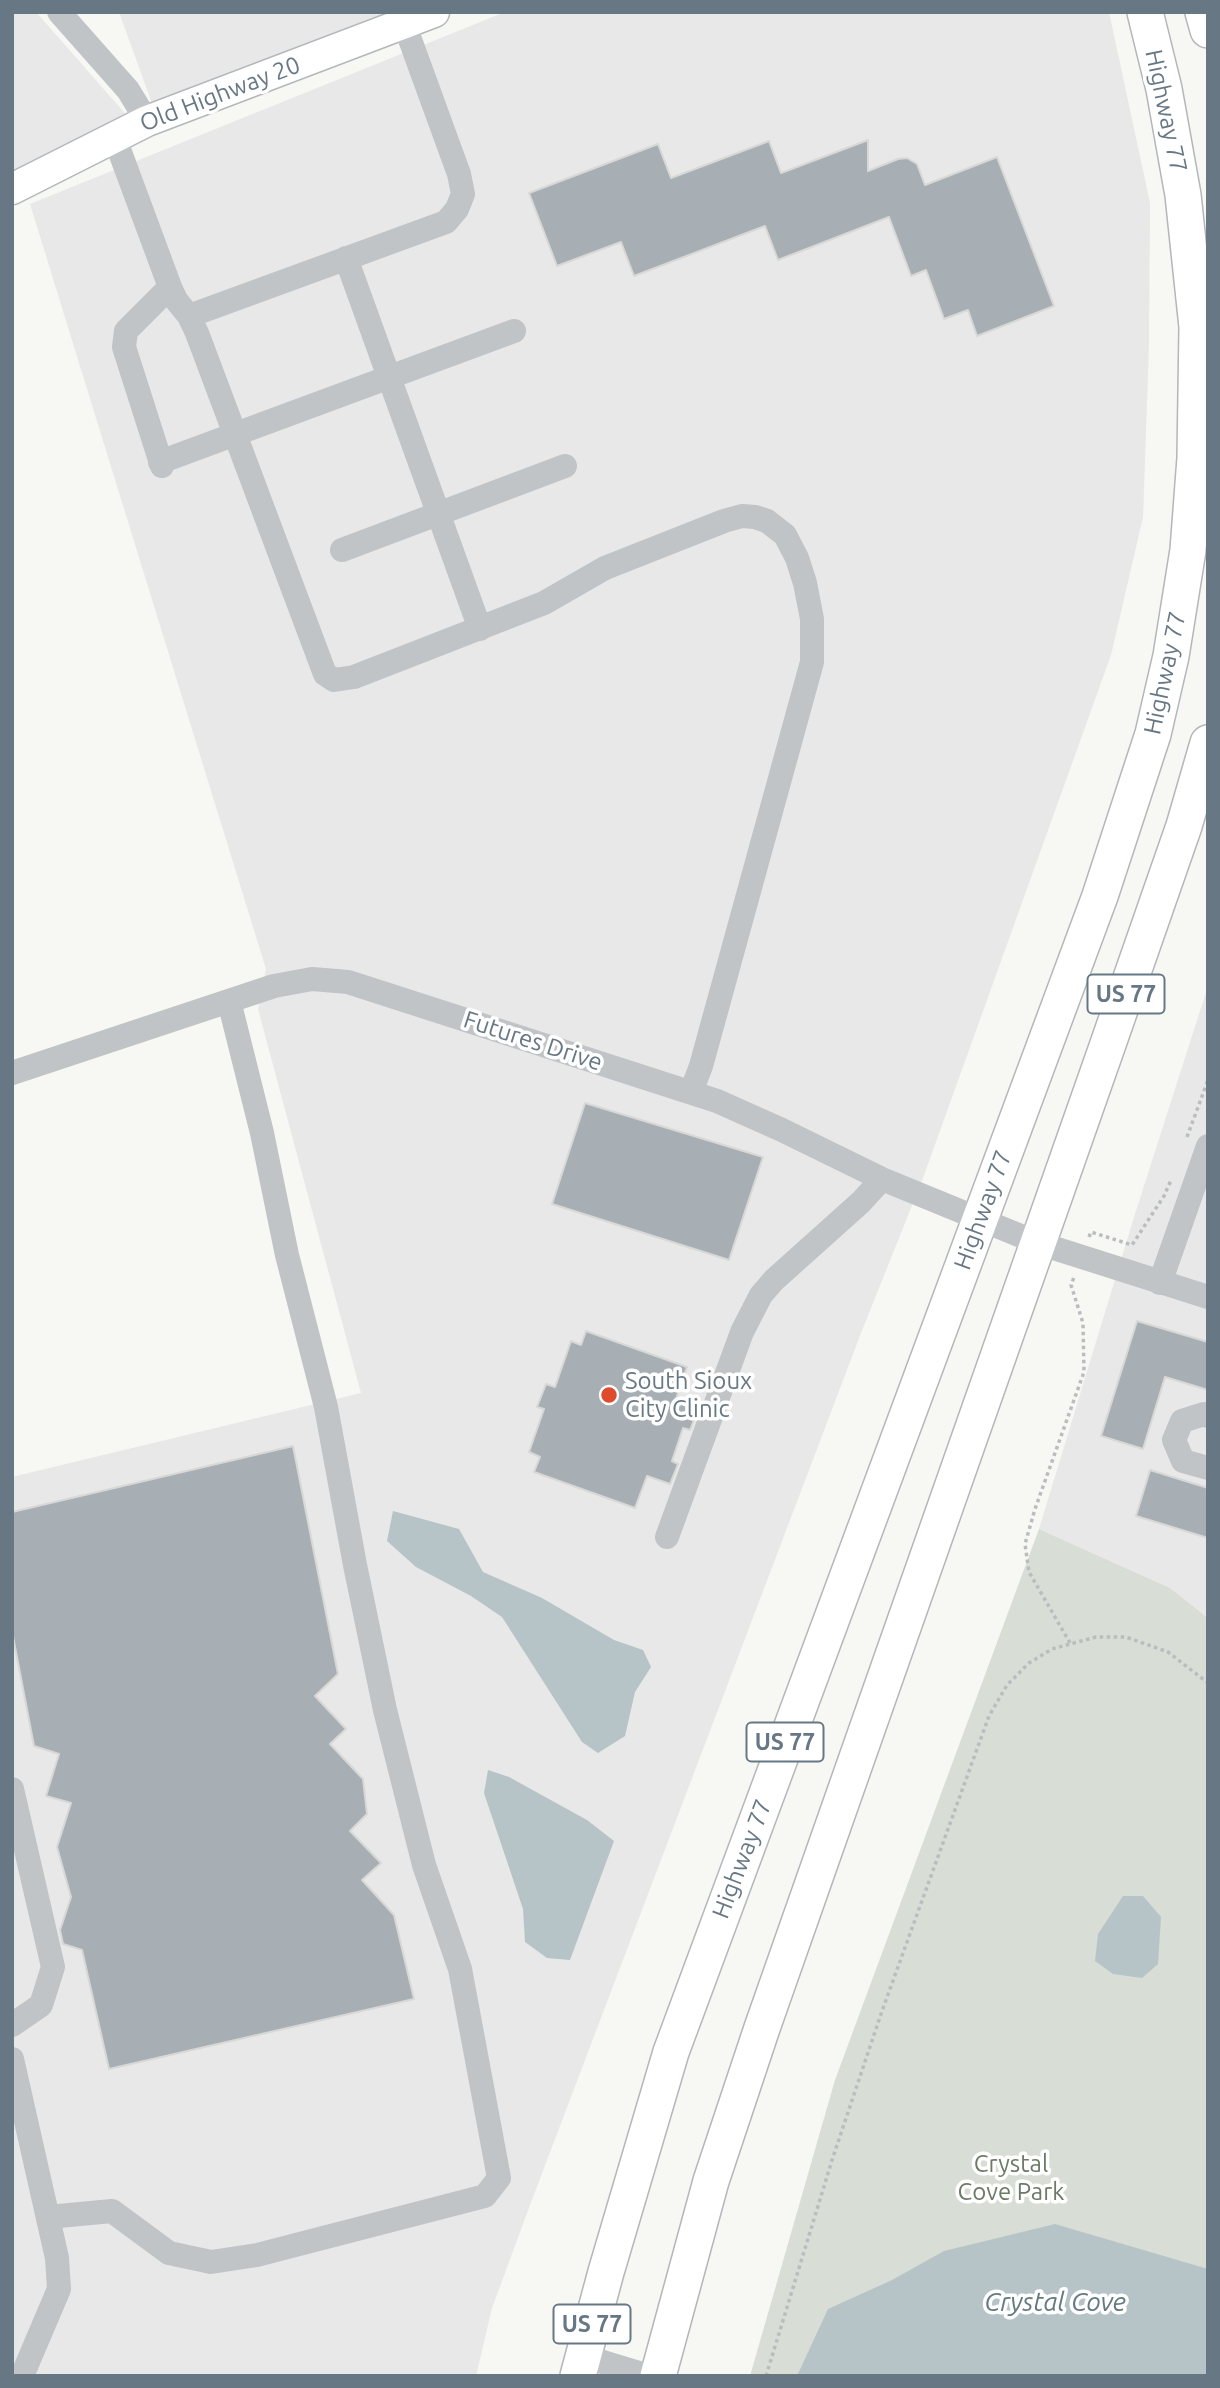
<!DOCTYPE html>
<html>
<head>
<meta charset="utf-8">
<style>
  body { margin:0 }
  #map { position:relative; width:1220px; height:2388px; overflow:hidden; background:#f7f7f4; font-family:Ubuntu,sans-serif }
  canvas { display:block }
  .frame { position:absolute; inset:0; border:14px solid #677884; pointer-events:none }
</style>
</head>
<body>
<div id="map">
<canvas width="1220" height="2388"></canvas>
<div class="frame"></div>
</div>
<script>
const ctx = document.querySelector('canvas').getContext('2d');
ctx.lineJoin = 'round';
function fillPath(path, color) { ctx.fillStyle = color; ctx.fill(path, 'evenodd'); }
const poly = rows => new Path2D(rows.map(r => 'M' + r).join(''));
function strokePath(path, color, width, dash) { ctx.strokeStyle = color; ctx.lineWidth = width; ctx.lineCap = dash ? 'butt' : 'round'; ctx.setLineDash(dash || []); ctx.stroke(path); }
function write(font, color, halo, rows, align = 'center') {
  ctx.font = font + ' Ubuntu,sans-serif'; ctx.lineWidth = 7; ctx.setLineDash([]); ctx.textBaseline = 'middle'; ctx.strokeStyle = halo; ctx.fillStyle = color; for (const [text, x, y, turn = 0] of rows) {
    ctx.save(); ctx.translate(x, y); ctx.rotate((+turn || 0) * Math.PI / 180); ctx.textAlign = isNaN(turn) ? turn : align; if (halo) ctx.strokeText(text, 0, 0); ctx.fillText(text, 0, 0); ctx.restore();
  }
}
const built = poly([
  [12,12,36,12,130,119,12,176],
  [119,12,412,12,154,109],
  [505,12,1109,12,1150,203,1149,345,1143,517,1111,655,923,1178,861,1333,533,2197,492,2308,476,2376,12,2376,12,1477,361,1393,258,1009,266,969,30,204],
  [1208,986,1208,1618,1170,1588,1039,1529,1135,1214]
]);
const green = poly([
  [1039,1529,1170,1588,1208,1618,1208,2376,750,2376,835,2080]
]);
const water = poly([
  [393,1511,459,1529,483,1572,542,1598,614,1640,643,1650,651,1667,635,1692,625,1736,598,1753,582,1742,502,1617,471,1596,416,1567,387,1541],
  [488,1770,509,1777,587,1820,614,1841,570,1960,547,1958,525,1942,523,1909,484,1793],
  [1123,1896,1143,1896,1161,1917,1158,1964,1142,1978,1113,1974,1095,1961,1098,1934],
  [1055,2224,1208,2269,1208,2376,797,2376,828,2309,892,2280,944,2251]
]);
const building = poly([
  [868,140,868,171,898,159,907,158,917,164,925,185,997,157,1054,306,977,336,968,310,944,319,926,270,911,276,889,217,778,260,765,226,634,276,621,242,557,266,529,193,658,144,671,178,769,141,781,173,868,140],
  [585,1103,763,1157,729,1260,552,1204,585,1103],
  [1137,1321,1208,1342,1208,1390,1165,1377,1143,1449,1101,1436,1137,1321],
  [586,1331,687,1367,676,1399,699,1407,690,1430,683,1428,672,1461,678,1464,670,1484,647,1476,635,1508,534,1472,540,1457,529,1452,544,1409,537,1407,546,1384,555,1387,571,1341,581,1345,586,1331],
  [293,1446,338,1674,315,1696,346,1729,330,1744,363,1779,367,1814,350,1831,381,1863,362,1880,394,1915,414,1999,109,2069,82,1950,63,1944,60,1930,71,1897,57,1847,71,1803,46,1796,59,1754,34,1746,12,1631,12,1512,293,1446],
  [1150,1470,1208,1488,1208,1538,1136,1516,1150,1470]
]);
const path = poly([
  [1187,1137,1208,1080],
  [1089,1237,1091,1232,1132,1245,1164,1196,1171,1180],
  [1070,1643,1029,1572,1025,1544,1035,1509,1084,1372,1083,1323,1071,1285,1074,1277],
  [766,2376,833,2157,882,2011,989,1716,1007,1685,1029,1663,1052,1649,1096,1637,1126,1637,1168,1652,1208,1683]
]);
const minor = poly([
  [59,12,128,90,147,121],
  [114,136,170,287,176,300,189,316,197,333,325,674,334,680,354,677,544,603,605,568,724,521,742,516,755,517,767,521,785,535,797,558,805,583,812,619,812,662,701,1066,691,1092],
  [346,258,480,629],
  [189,316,446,222,457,209,463,194,459,174,404,23],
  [160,462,514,331],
  [162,466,124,347,126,331,170,287],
  [342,550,565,466],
  [12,1073,274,986,312,979,348,982,717,1101,782,1130,882,1179,1038,1243,1208,1297],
  [1160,1283,1208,1146],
  [1208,1416,1204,1414,1182,1421,1174,1440,1183,1461,1208,1468],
  [667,1537,742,1332,761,1295,774,1280,861,1202,882,1179],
  [12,1789,53,1967,41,2005,12,2025],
  [12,2059,57,2258,59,2289,22,2376],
  [48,2217,112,2211,169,2253,211,2262,257,2255,485,2196,499,2178,460,1969,424,1865,385,1710,355,1565,326,1407,287,1255,262,1133,229,1001],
  [583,2356,649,2376]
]);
const major = poly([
  [12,189,147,121,434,12]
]);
const highway = poly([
  [1203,12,1208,30],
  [578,2376,606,2272,671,2052,1100,896,1153,734,1171,656,1188,550,1195,458,1197,327,1183,195,1164,89,1145,12],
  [658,2376,711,2181,762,2028,1108,1044,1184,826,1208,743]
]);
const markers = [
  [609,1395,9,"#de4b2d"]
];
const shields = [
  [1126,994,77],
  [785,1742,77],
  [592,2324,77]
];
const shieldNames = [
  ["US 77",1126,994],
  ["US 77",785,1742],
  ["US 77",592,2324]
];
const streetNames = [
  ["Old Highway 20",220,94,-21],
  ["Highway 77",1166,111,78],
  ["Highway 77",1165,673,-78],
  ["Futures Drive",533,1041,18],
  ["Highway 77",983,1210,-70],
  ["Highway 77",742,1859,-69]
];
const poiNames = [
  ["South Sioux",625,1381],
  ["City Clinic",625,1409]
];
const parkNames = [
  ["Crystal",1011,2164],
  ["Cove Park",1011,2192]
];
const waterNames = [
  ["Crystal Cove",1055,2302]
];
fillPath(built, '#e7e8e7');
fillPath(green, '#d8ddd5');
fillPath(water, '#b7c4c7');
fillPath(building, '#a7afb5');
strokePath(building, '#d8d8d6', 2);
strokePath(major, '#b3b8bb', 33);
strokePath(highway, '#b3b7ba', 38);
strokePath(path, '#babdbf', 3.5, [3.5, 3.5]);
strokePath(minor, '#c0c4c7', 24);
strokePath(major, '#fff', 30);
strokePath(highway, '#fff', 35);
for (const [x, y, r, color] of markers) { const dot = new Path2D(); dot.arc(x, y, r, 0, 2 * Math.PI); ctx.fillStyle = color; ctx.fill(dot); strokePath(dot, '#fff', 2.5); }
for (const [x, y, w] of shields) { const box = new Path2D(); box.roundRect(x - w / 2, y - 19.5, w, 39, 5); ctx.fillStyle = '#fff'; ctx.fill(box); strokePath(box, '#677884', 2); }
write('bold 23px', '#677884', null, shieldNames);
write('24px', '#677884', '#fff', streetNames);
write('24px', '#677884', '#fff', poiNames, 'left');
write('24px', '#6b7b65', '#fff', parkNames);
write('italic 26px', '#637a80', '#fff', waterNames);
</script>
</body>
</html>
